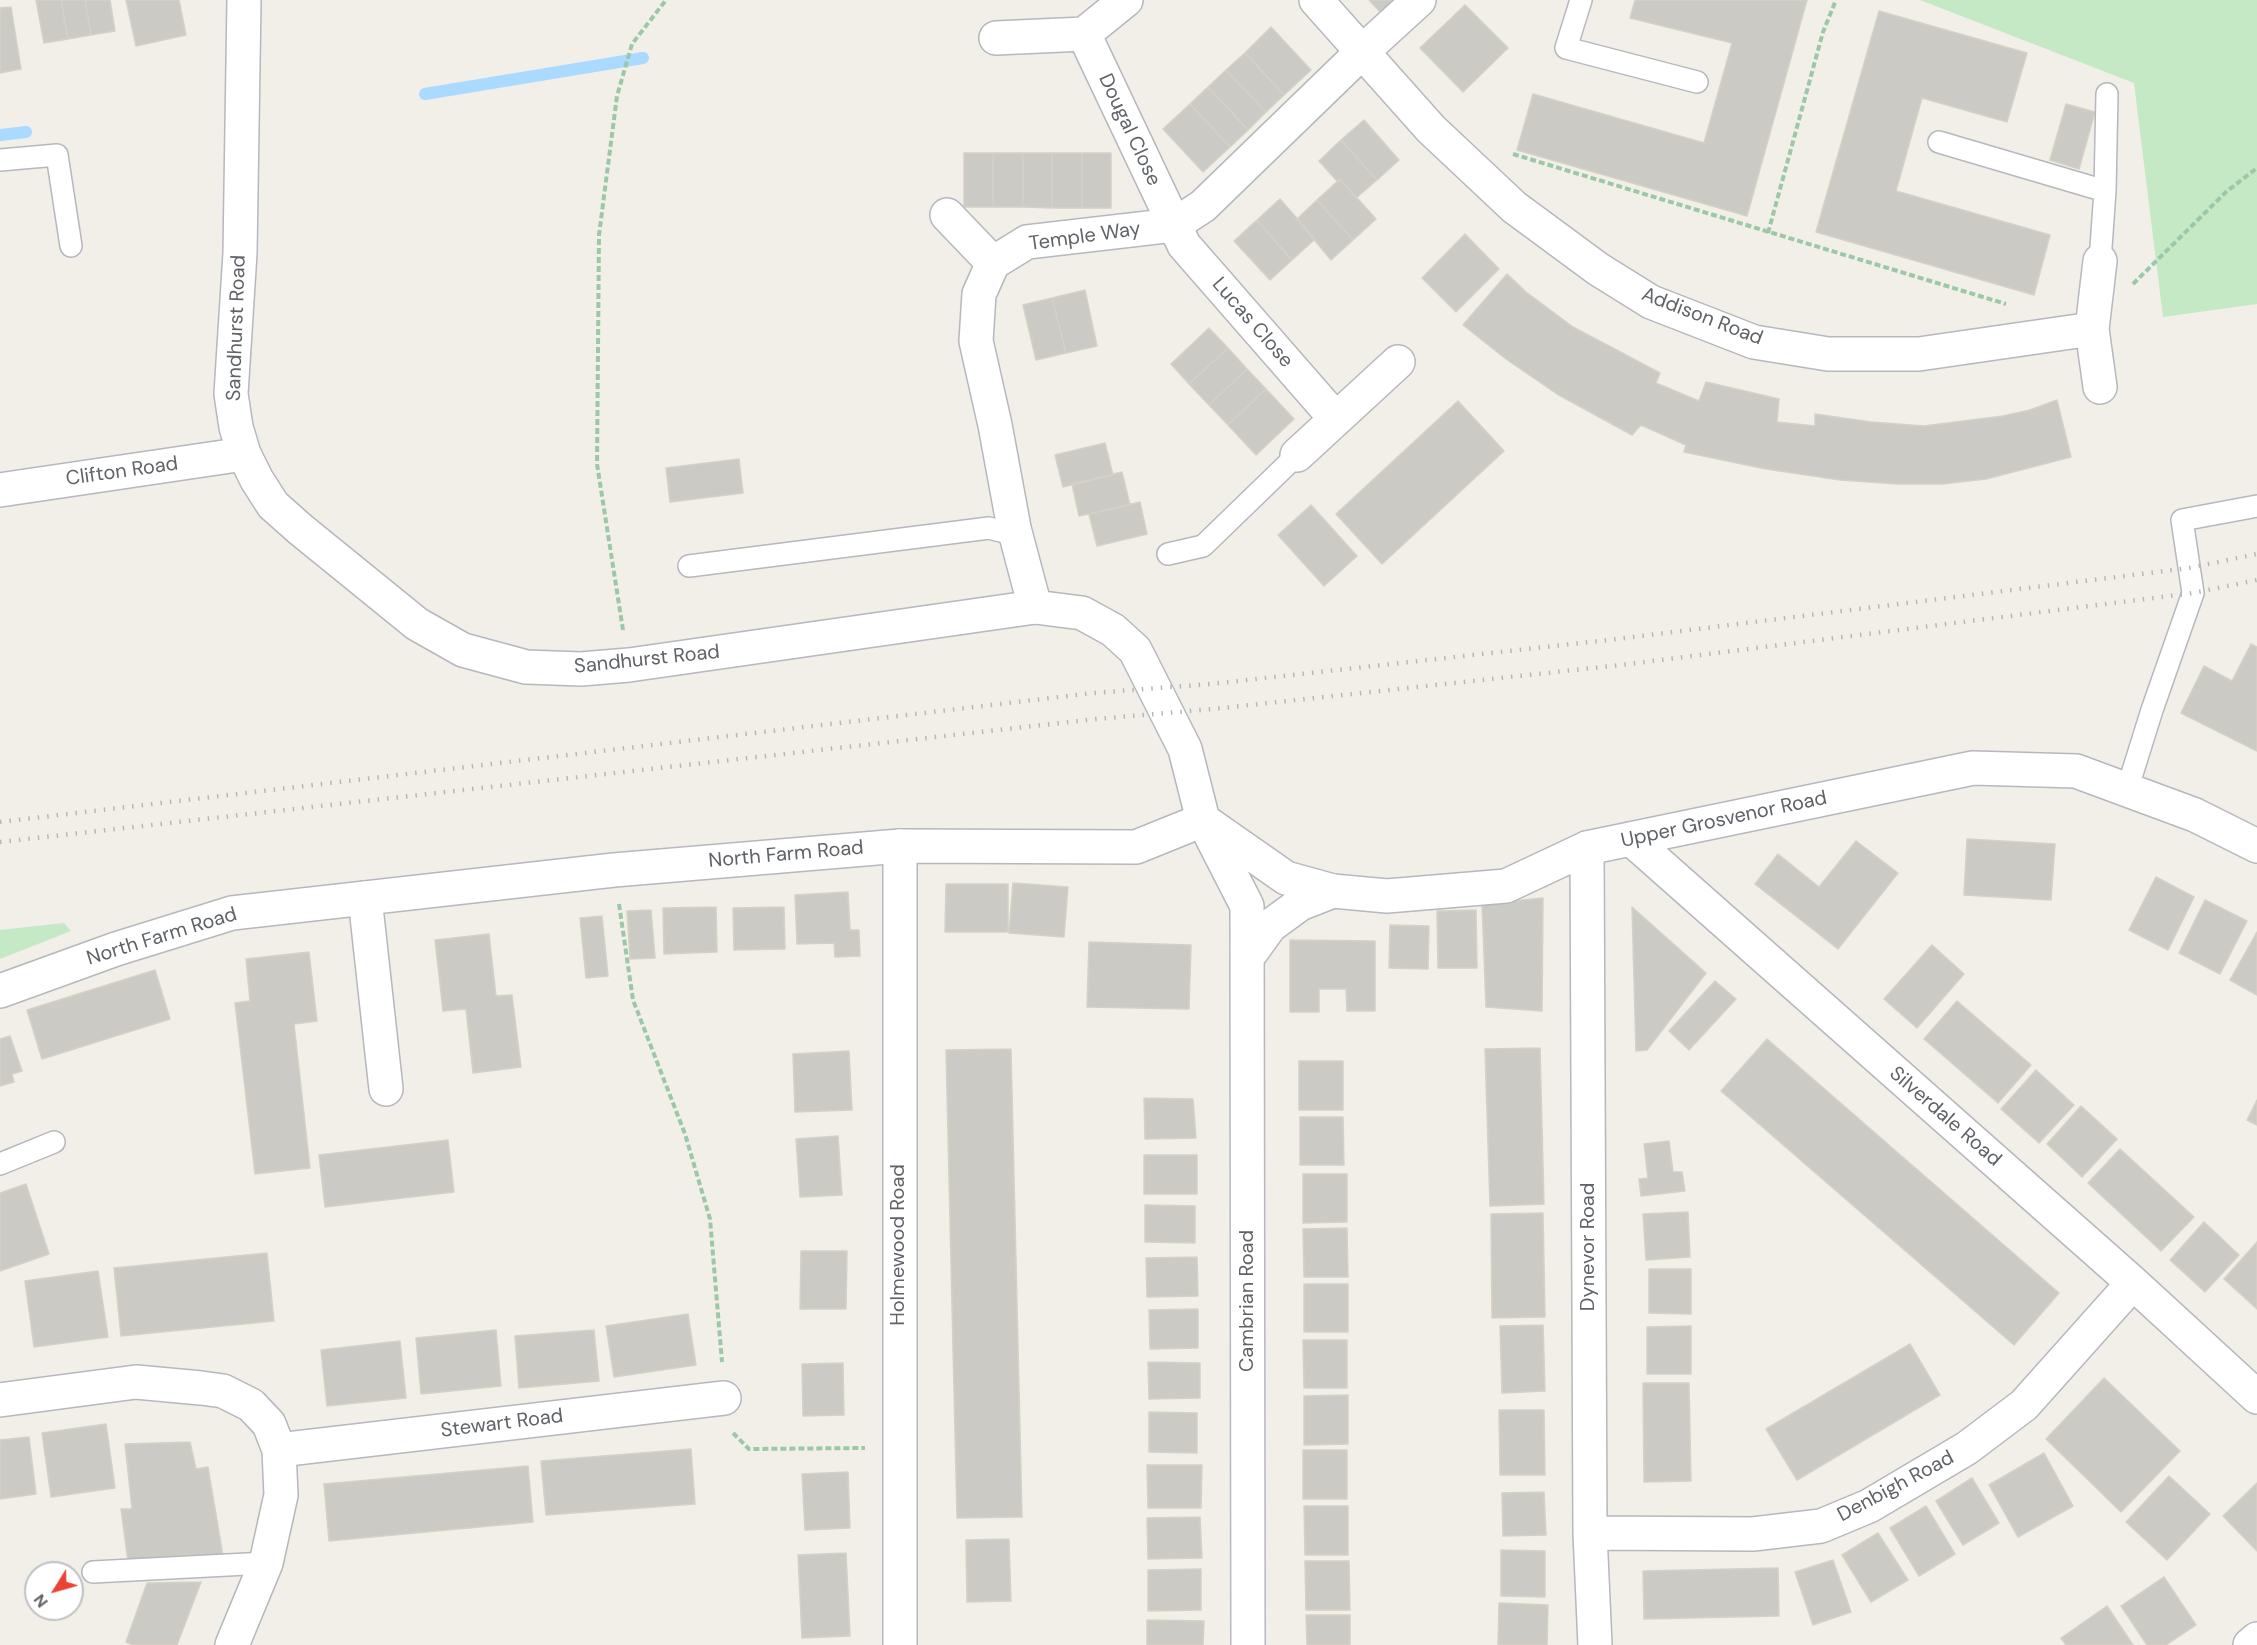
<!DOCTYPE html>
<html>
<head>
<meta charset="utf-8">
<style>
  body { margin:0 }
  #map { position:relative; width:2257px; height:1645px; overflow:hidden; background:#f1efe8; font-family:"DM Sans",sans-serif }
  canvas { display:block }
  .north { position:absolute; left:24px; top:1561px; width:60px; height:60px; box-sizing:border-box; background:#fff; border:2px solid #bfc1c3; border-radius:50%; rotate:233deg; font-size:16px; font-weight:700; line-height:24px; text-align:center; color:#5f6368 }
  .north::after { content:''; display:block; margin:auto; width:21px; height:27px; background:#ea4335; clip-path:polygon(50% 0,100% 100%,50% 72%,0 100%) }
</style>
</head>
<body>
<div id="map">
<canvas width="2257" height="1645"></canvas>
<div class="north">N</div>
</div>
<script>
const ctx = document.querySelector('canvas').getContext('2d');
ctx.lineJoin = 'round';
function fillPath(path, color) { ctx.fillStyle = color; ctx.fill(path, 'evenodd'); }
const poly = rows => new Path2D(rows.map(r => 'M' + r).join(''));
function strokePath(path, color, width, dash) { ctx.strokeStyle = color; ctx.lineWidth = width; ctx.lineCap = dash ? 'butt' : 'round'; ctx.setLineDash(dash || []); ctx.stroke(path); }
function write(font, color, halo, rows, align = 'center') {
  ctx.font = font + ' "DM Sans",sans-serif'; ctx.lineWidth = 4.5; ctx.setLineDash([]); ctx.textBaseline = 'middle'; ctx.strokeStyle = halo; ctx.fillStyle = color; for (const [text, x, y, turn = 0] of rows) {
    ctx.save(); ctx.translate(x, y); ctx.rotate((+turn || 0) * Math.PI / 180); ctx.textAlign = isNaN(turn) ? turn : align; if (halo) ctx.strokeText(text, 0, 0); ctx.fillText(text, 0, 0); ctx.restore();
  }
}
const green = poly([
  [1920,0,2257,0,2257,304,2163,317,2134,83],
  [64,923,71,931,0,959,0,930]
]);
const stream = poly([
  [425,94,643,58],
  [0,135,26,132]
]);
const building = poly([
  [36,0,61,0,68,39,44,43,36,0],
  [61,0,85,0,91,35,68,39,61,0],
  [85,0,110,0,115,31,91,35,85,0],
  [126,0,179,0,186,35,136,46,126,0],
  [1369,0,1395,0,1381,13,1369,0],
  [1635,0,1807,0,1747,216,1517,150,1533,94,1704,143,1732,43,1630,18,1635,0],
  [1465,5,1508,48,1463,92,1420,48,1465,5],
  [11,7,21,69,0,73,0,8,11,7],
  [1879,11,2027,53,2007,122,1922,98,1896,191,2050,235,2034,295,1816,232,1879,11],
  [1271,27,1311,70,1284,95,1245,53,1271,27],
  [1245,53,1284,95,1266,112,1226,70,1245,53],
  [1226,70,1266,112,1248,130,1208,87,1226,70],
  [1208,87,1248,130,1230,147,1190,104,1208,87],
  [1190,104,1230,147,1203,172,1163,129,1190,104],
  [2066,104,2095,112,2079,169,2050,160,2066,104],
  [1364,120,1399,160,1377,180,1341,140,1364,120],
  [1341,140,1377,180,1356,198,1340,179,1338,182,1319,161,1341,140],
  [964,153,993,153,993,207,964,207,964,153],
  [993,153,1023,153,1023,207,993,207,993,153],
  [1023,153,1052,153,1052,208,1023,207,1023,153],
  [1052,153,1082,153,1082,208,1052,208,1052,153],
  [1082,153,1111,153,1111,208,1082,208,1082,153],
  [1340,179,1376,219,1353,240,1317,200,1340,179],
  [1280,199,1315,239,1292,260,1257,220,1280,199],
  [1317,200,1353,240,1331,260,1297,219,1317,200],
  [1257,220,1292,260,1270,280,1234,241,1257,220],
  [1465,234,1499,269,1456,312,1422,278,1465,234],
  [1507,274,1526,292,1573,327,1660,373,1656,383,1699,401,1706,382,1779,399,1777,422,1815,426,1815,414,1871,422,1924,426,2003,416,2030,410,2057,400,2071,457,1986,479,1942,484,1897,484,1840,480,1766,469,1684,452,1686,445,1641,425,1632,435,1557,394,1506,359,1463,325,1507,274],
  [1085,290,1097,346,1066,353,1052,298,1085,290],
  [1052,298,1066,353,1036,360,1023,305,1052,298],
  [1209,328,1228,348,1189,384,1171,364,1209,328],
  [1228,348,1247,369,1209,405,1189,384,1228,348],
  [1247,369,1266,389,1228,425,1209,405,1247,369],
  [1266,389,1294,419,1256,455,1228,425,1266,389],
  [1458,401,1504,451,1382,564,1336,514,1458,401],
  [1105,443,1113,475,1063,487,1055,455,1105,443],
  [739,459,743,493,670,502,666,468,739,459],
  [1122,472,1130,505,1079,516,1072,484,1122,472],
  [1140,502,1147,534,1097,546,1089,514,1140,502],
  [1311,505,1357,556,1324,586,1278,535,1311,505],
  [2251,644,2257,647,2257,751,2181,713,2204,666,2232,681,2251,644],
  [1967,839,2055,844,2051,900,1964,895,1967,839],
  [1856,841,1898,873,1838,949,1755,884,1778,854,1819,887,1856,841],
  [2156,877,2194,897,2168,950,2129,930,2156,877],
  [1013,883,1068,887,1064,937,1009,933,1013,883],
  [946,884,1008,884,1008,932,945,932,946,884],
  [848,892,850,930,859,930,860,956,835,957,834,943,797,944,795,895,848,892],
  [1543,898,1542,1011,1486,1007,1482,904,1543,898],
  [2205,900,2247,921,2220,974,2179,953,2205,900],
  [716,907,717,952,664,954,663,908,716,907],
  [784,907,785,949,734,950,733,908,784,907],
  [1632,907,1706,973,1647,1050,1636,1051,1632,907],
  [651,910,655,958,630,959,627,911,651,910],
  [1476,910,1477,968,1438,968,1437,911,1476,910],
  [602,916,608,976,586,978,580,918,602,916],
  [1390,925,1429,926,1428,969,1389,968,1390,925],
  [2257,932,2257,995,2230,980,2257,932],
  [489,934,496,996,512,995,521,1067,473,1073,466,1009,443,1011,435,940,489,934],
  [1290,940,1375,941,1375,1011,1347,1011,1346,989,1319,989,1319,1012,1290,1012,1290,940],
  [1089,942,1191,945,1189,1009,1087,1007,1089,942],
  [1932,945,1964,974,1917,1028,1884,999,1932,945],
  [309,952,317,1021,294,1024,310,1168,255,1174,235,1003,250,1001,246,959,309,952],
  [155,970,170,1019,42,1059,27,1010,155,970],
  [1715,981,1736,999,1689,1050,1669,1031,1715,981],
  [1957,1001,2031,1065,1998,1103,1924,1039,1957,1001],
  [10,1036,22,1071,12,1074,14,1082,0,1086,0,1039,10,1036],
  [1767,1039,2059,1293,2014,1345,1721,1091,1767,1039],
  [1540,1048,1544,1204,1490,1206,1485,1049,1540,1048],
  [1011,1049,1022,1517,957,1518,946,1050,1011,1049],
  [849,1051,852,1110,795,1112,793,1054,849,1051],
  [1299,1061,1343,1061,1343,1110,1299,1110,1299,1061],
  [2036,1070,2074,1105,2039,1143,2001,1109,2036,1070],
  [1144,1098,1193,1099,1196,1138,1145,1139,1144,1098],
  [2257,1100,2257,1125,2247,1120,2257,1100],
  [2081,1106,2117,1139,2082,1177,2047,1144,2081,1106],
  [1300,1117,1343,1117,1344,1165,1300,1165,1300,1117],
  [838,1136,842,1195,800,1197,796,1139,838,1136],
  [448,1140,454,1192,325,1207,319,1155,448,1140],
  [1669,1141,1673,1172,1682,1172,1685,1191,1641,1196,1639,1179,1648,1178,1644,1144,1669,1141],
  [2120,1149,2194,1217,2161,1251,2088,1183,2120,1149],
  [1144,1155,1197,1155,1197,1194,1144,1194,1144,1155],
  [1303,1174,1347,1174,1347,1222,1303,1223,1303,1174],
  [26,1184,49,1254,0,1271,0,1193,26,1184],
  [1145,1205,1195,1206,1195,1243,1145,1242,1145,1205],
  [1688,1212,1690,1257,1646,1260,1643,1214,1688,1212],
  [1543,1213,1545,1317,1492,1318,1491,1214,1543,1213],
  [2204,1222,2239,1255,2205,1292,2170,1260,2204,1222],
  [1347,1228,1348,1277,1304,1277,1303,1229,1347,1228],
  [2257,1242,2257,1309,2224,1279,2257,1242],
  [801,1251,847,1251,846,1309,800,1309,801,1251],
  [267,1253,274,1321,121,1336,114,1268,267,1253],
  [1197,1257,1198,1296,1147,1297,1146,1258,1197,1257],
  [1649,1269,1691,1269,1691,1314,1649,1313,1649,1269],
  [98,1271,108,1337,34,1347,25,1281,98,1271],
  [1304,1284,1348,1284,1348,1332,1304,1332,1304,1284],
  [1198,1309,1198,1348,1150,1349,1149,1310,1198,1309],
  [688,1314,696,1365,614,1377,606,1326,688,1314],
  [1543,1325,1545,1391,1502,1393,1500,1326,1543,1325],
  [1691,1326,1691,1374,1647,1374,1647,1327,1691,1326],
  [496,1330,501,1386,421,1394,416,1338,496,1330],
  [594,1330,599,1381,519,1388,515,1336,594,1330],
  [1303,1340,1347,1340,1347,1388,1304,1388,1303,1340],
  [400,1341,406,1398,327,1406,321,1350,400,1341],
  [1910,1344,1940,1395,1797,1480,1766,1429,1910,1344],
  [1148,1362,1200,1363,1200,1398,1149,1399,1148,1362],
  [843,1363,844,1415,803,1416,802,1364,843,1363],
  [2104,1378,2180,1451,2121,1512,2046,1439,2104,1378],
  [1643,1383,1689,1383,1691,1481,1644,1482,1643,1383],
  [1348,1395,1348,1444,1304,1445,1304,1396,1348,1395],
  [1499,1410,1544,1410,1545,1475,1500,1475,1499,1410],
  [1149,1412,1197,1413,1197,1453,1149,1452,1149,1412],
  [106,1424,115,1488,51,1497,42,1433,106,1424],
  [29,1437,36,1494,0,1499,0,1440,29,1437],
  [190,1442,196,1469,208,1467,223,1556,128,1562,121,1509,132,1509,125,1444,190,1442],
  [691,1449,695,1504,546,1515,541,1461,691,1449],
  [1303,1450,1347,1450,1347,1499,1303,1499,1303,1450],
  [2044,1453,2073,1506,2018,1537,1989,1485,2044,1453],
  [1147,1465,1202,1465,1201,1508,1148,1508,1147,1465],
  [528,1466,533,1522,329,1541,324,1484,528,1466],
  [848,1472,850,1528,805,1530,802,1474,848,1472],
  [2169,1476,2210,1514,2167,1560,2126,1522,2169,1476],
  [1972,1478,1999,1523,1963,1545,1936,1501,1972,1478],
  [2257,1483,2257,1551,2223,1516,2257,1483],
  [1544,1492,1546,1535,1503,1536,1502,1493,1544,1492],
  [1304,1506,1348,1506,1348,1555,1305,1555,1304,1506],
  [1926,1506,1955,1554,1919,1576,1890,1528,1926,1506],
  [1200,1517,1202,1558,1148,1559,1147,1518,1200,1517],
  [1878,1533,1908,1580,1871,1602,1842,1555,1878,1533],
  [1009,1539,1011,1601,967,1602,966,1540,1009,1539],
  [1501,1550,1545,1551,1545,1597,1501,1596,1501,1550],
  [846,1553,850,1636,802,1638,798,1555,846,1553],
  [1833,1560,1851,1612,1813,1625,1795,1572,1833,1560],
  [1305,1561,1349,1561,1350,1610,1306,1610,1305,1561],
  [1778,1568,1779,1616,1644,1619,1643,1571,1778,1568],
  [1201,1569,1201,1610,1148,1611,1148,1570,1201,1569],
  [2164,1577,2196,1625,2166,1645,2147,1645,2121,1606,2164,1577],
  [201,1582,177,1645,133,1645,126,1642,147,1583,201,1582],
  [1499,1603,1548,1605,1547,1645,1498,1645,1499,1603],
  [2107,1606,2133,1645,2066,1645,2061,1638,2107,1606],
  [1306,1615,1350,1615,1350,1645,1307,1645,1306,1615],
  [1147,1620,1204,1621,1203,1645,1147,1645,1147,1620]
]);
const path = poly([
  [1513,154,2006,304],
  [1768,233,1823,32,1836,0],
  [2133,284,2226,192,2257,168],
  [623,630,597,464,599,235,617,96,632,44,666,0],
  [619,904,633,1000,685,1134,710,1219,722,1362],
  [733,1433,749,1449,865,1448]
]);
const service = poly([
  [1581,0,1566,48,1697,82],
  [1939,142,2105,191],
  [0,160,57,155,71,246],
  [2100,261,2105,191,2107,94],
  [1168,554,1203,546,1297,455],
  [689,566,989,528,1016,535],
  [2127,790,2152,710,2193,593,2182,520,2257,506],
  [0,1164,54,1142],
  [93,1572,266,1563]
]);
const minor = poly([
  [1316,0,1431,129,1514,207,1598,269,1651,302,1754,342,1828,354,1919,354,2092,329],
  [1084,34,1184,245,1335,418],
  [996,38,1084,34,1126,0],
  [947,215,993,263],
  [2100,387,2092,329,2100,261],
  [1297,455,1398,362],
  [0,490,244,454],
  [1035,607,1014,528,995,425,976,341,979,294,993,263,1027,242,1174,225,1203,206,1362,52,1419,0],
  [1203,820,1247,906,1248,1645],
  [1631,839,2133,1283,2257,1397],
  [900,846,900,1645],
  [1587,848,1590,1533,1595,1645],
  [365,898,386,1089],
  [1247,958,1270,926,1300,904,1333,891],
  [279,1450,724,1398],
  [1590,1533,1753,1534,1821,1526,1869,1506,1967,1448,2024,1405,2133,1283],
  [2250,1645,2257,1639]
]);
const tertiary = poly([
  [244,0,240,253,231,394,236,427,244,454,257,480,273,505,300,529,417,624,463,650,526,667,581,669,629,665,1035,607,1082,613,1113,630,1135,650,1185,749,1203,820],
  [1203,820,1286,878,1333,891,1387,896,1506,886,1587,848,1973,768,2076,771,2195,815,2257,846],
  [0,991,116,949,232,913,614,870,900,846,1136,847,1203,820],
  [0,1400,136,1382,201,1388,223,1391,251,1405,269,1424,279,1450,281,1495,266,1563,232,1645]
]);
const rail = poly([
  [0,822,1093,693,1211,684,1617,639,2189,568,2257,554],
  [0,842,1096,719,1213,709,1621,665,2193,593,2257,580]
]);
const streetNames = [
  ["Dougal Close",1129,130,65],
  ["Temple Way",1085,237,-8],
  ["Addison Road",1702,317,21],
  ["Lucas Close",1252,323,49],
  ["Sandhurst Road",237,328,-88],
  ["Clifton Road",122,472,-8],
  ["Sandhurst Road",647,660,-6],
  ["Upper Grosvenor Road",1724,820,-12],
  ["North Farm Road",786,855,-5],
  ["North Farm Road",162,937,-17],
  ["Silverdale Road",1945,1117,41],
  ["Holmewood Road",899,1245,-90],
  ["Dynevor Road",1589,1247,-90],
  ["Cambrian Road",1248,1301,-90],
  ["Stewart Road",502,1424,-7],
  ["Denbigh Road",1896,1487,-28]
];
fillPath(green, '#c5e8c5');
strokePath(stream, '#aadaff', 12);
fillPath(building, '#cccac5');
strokePath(building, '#d6d1c6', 1.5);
strokePath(service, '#b5b8bc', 24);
strokePath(minor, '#b5b8bc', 36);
strokePath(tertiary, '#b5b8bc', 36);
strokePath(path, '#9cc7a9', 4, [6, 3]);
strokePath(service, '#fff', 21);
strokePath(minor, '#fff', 33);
strokePath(tertiary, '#fff', 33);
strokePath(rail, '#b6b7b8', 4.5, [1.5, 8]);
write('20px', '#5f6368', '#fff', streetNames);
</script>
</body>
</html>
